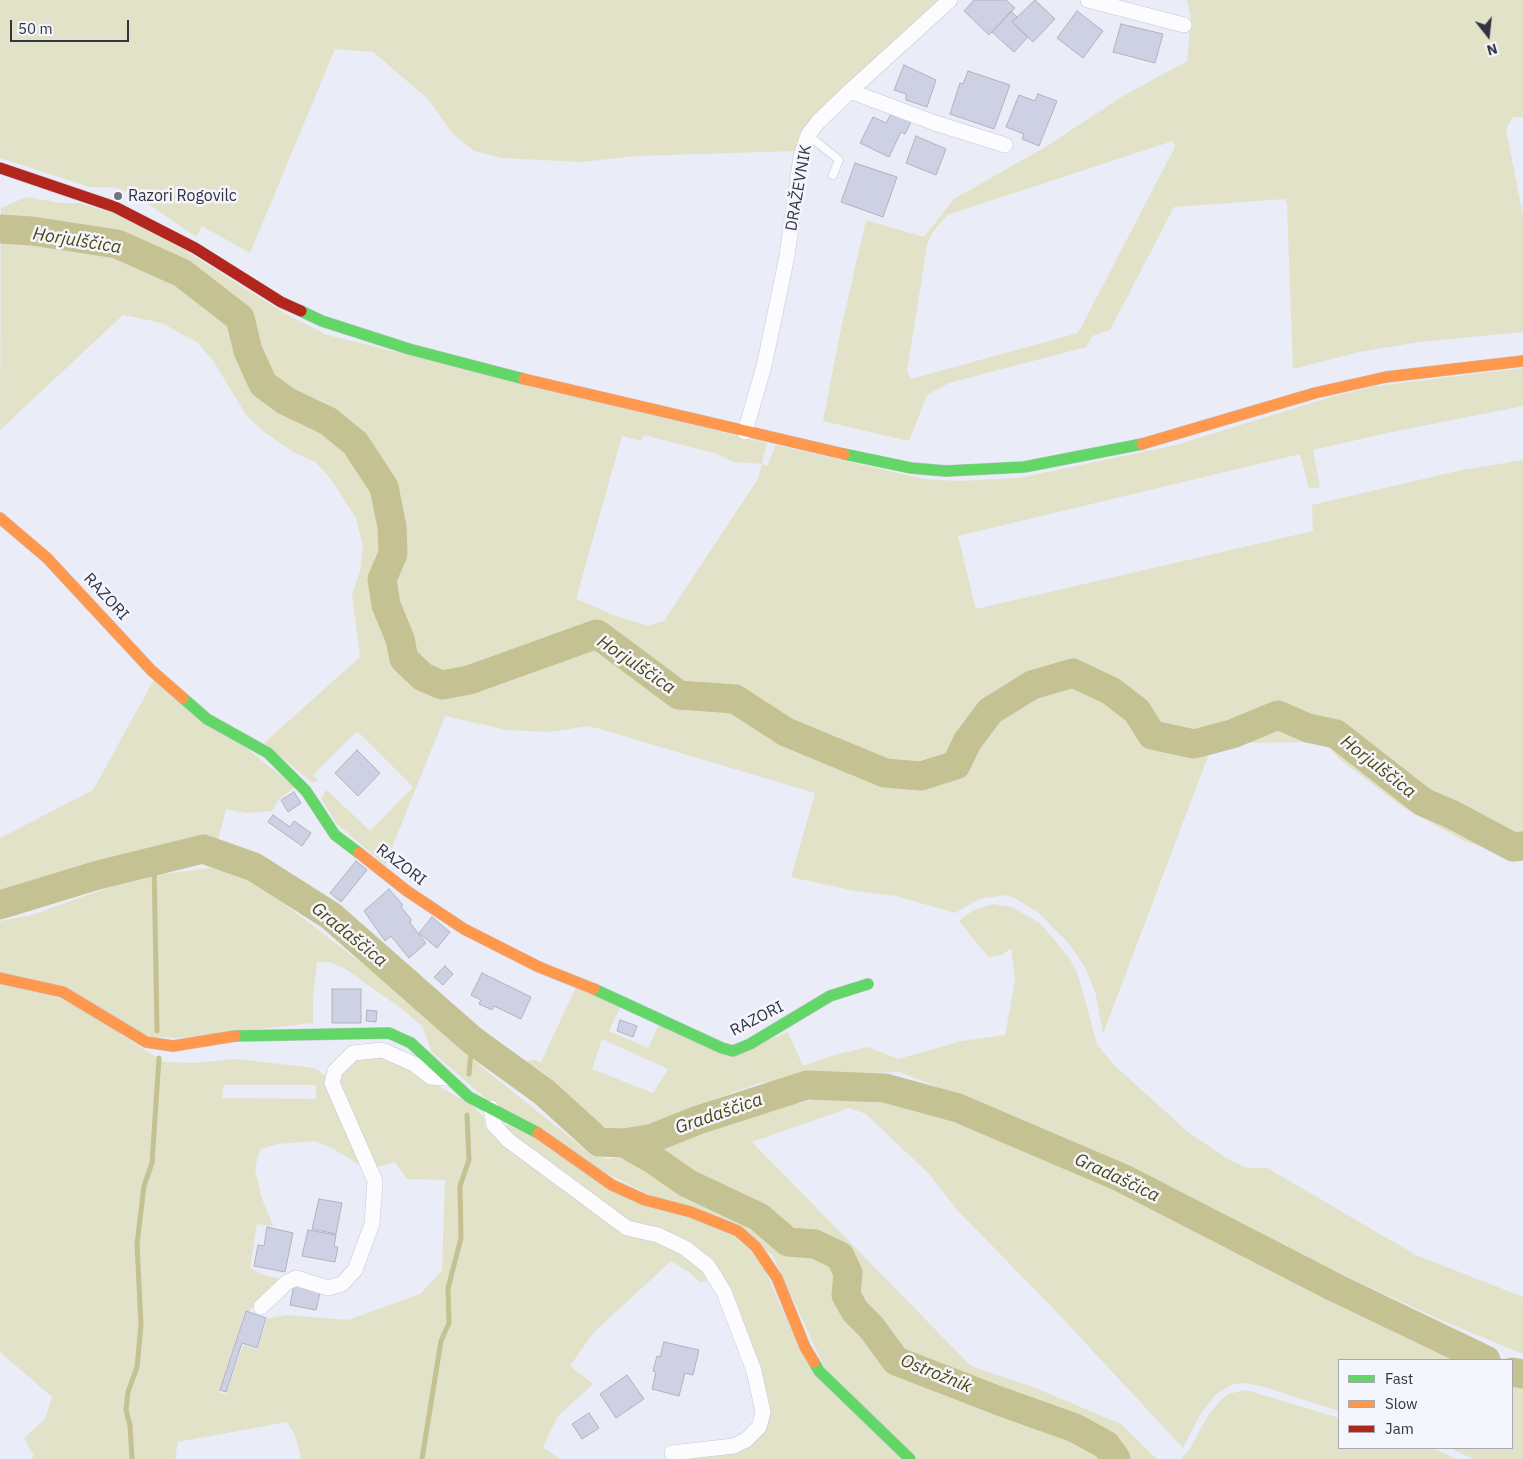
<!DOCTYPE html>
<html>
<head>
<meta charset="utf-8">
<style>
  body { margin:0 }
  #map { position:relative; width:1523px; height:1459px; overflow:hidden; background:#eaecf7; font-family:"IBM Plex Sans",sans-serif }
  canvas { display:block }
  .legend { position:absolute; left:1338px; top:1359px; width:175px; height:90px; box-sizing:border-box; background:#f5f6fd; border:1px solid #a7a8b2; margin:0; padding:6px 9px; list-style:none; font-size:15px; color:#313341 }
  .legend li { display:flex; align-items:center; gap:10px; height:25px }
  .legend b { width:25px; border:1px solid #a7a8b2 }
  .north { position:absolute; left:1463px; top:10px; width:50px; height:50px; -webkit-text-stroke:4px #f5f6fd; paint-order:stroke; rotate:164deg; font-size:14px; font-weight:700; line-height:20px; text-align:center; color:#313341 }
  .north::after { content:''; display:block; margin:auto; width:18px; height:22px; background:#313341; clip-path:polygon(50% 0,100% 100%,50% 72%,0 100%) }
  .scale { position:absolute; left:10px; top:20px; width:119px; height:22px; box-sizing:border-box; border:2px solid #313341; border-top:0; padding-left:6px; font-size:15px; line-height:18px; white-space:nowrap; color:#313341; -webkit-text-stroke:4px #f5f6fd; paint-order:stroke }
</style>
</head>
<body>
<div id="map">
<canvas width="1523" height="1459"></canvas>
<ul class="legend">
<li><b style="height:6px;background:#63d668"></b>Fast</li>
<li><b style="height:6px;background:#ff974d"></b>Slow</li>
<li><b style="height:6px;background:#b3261e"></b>Jam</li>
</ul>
<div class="north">N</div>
<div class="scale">50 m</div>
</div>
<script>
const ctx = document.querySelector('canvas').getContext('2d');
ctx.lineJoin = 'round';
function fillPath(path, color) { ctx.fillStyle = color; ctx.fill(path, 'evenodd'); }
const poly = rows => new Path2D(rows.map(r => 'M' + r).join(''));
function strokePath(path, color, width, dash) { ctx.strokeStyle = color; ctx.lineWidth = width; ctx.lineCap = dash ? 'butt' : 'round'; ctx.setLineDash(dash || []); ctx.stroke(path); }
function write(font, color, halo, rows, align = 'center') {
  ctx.font = font + ' "IBM Plex Sans",sans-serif'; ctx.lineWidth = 5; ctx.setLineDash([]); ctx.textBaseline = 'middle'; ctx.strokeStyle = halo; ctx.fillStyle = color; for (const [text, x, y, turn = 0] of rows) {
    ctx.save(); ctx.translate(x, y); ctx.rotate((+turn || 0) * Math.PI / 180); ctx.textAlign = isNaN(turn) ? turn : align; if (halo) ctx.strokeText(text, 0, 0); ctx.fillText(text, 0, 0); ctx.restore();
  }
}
const green = poly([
  [0,0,941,0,797,151,636,156,582,162,502,158,474,151,453,134,428,99,373,52,335,49,250,253,202,226,196,237,137,196,123,190,111,187,90,187,0,158],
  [1187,0,1523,0,1523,117,1513,117,1506,129,1523,216,1523,332,1419,342,1359,352,1293,369,1287,204,1285,199,1174,207,1110,330,1092,336,1086,347,949,383,927,395,909,441,823,421,841,329,866,220,924,237,954,199,1047,146,1123,96,1187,61,1191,18],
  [1173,141,1175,147,1078,333,911,379,907,372,927,245,932,233,947,215],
  [26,197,60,203,79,203,113,213,170,241,289,316,327,335,767,443,762,464,767,466,776,445,924,479,959,481,1019,478,1176,445,1331,397,1376,386,1523,368,1523,406,1387,433,1313,450,1320,487,1309,489,1300,454,958,536,976,609,1313,531,1312,505,1462,470,1523,460,1523,861,1464,841,1401,806,1338,758,1330,748,1319,742,1239,743,1210,751,1103,1034,1096,995,1085,967,1070,945,1039,913,1015,898,1005,895,979,899,955,913,896,896,855,891,791,877,815,793,600,729,587,726,550,732,507,730,445,716,385,865,336,823,321,798,327,790,370,831,413,787,357,731,313,775,318,780,313,783,264,743,360,657,352,595,360,571,363,547,356,518,331,479,315,462,293,452,264,432,246,415,214,362,198,343,162,323,123,315,0,430,1,208],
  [644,435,714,453,734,462,762,464,758,479,664,621,648,626,616,616,576,599,622,436,641,441],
  [156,676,295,787,279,799,272,811,246,813,226,809,218,840,204,837,0,894,0,838,93,790],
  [211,868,246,875,364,965,488,1072,592,1155,608,1159,636,1155,742,1116,794,1104,827,1097,882,1098,971,1125,1047,1159,1122,1185,1277,1271,1462,1360,1339,1360,1339,1411,1261,1386,1246,1383,1233,1384,1215,1395,1200,1415,1183,1448,1051,1306,958,1211,929,1174,866,1114,849,1108,752,1142,971,1366,1033,1387,1121,1424,1157,1459,916,1459,828,1375,772,1254,613,1181,484,1097,432,1052,422,1026,402,1009,344,968,329,962,317,962,313,998,313,1023,178,1038,152,1037,0,973,0,921,32,915,137,877],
  [993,904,1012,907,1041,924,1070,959,1078,975,1097,1044,1113,1064,1188,1132,1229,1160,1248,1168,1267,1168,1416,1255,1523,1297,1523,1354,1441,1320,1286,1249,984,1106,900,1072,819,1074,760,1083,717,1098,682,1115,633,1129,620,1130,600,1125,545,1074,526,1061,535,1060,541,1062,577,985,622,1003,609,1031,648,1048,660,1023,728,1056,788,1032,803,1066,831,1056,868,1047,898,1059,962,1041,1005,1035,1015,981,1011,948,1002,955,988,957,959,921,972,911],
  [602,1039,668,1069,653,1093,592,1069],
  [0,983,61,996,164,1062,195,1063,234,1059,307,1067,317,1069,327,1078,366,1169,332,1148,314,1141,278,1144,260,1149,255,1168,261,1196,273,1226,257,1224,250,1268,263,1275,280,1279,249,1311,245,1310,219,1393,226,1394,243,1345,257,1350,267,1319,286,1315,348,1320,420,1294,442,1271,445,1180,407,1179,395,1162,373,1168,337,1081,349,1060,382,1054,472,1105,484,1118,485,1128,523,1157,622,1230,679,1249,711,1279,700,1282,689,1272,671,1261,594,1332,570,1366,593,1384,558,1416,543,1447,560,1459,301,1459,295,1435,287,1422,178,1442,175,1459,31,1459,34,1456,24,1438,45,1419,52,1397,0,1352],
  [224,1085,316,1085,316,1099,222,1098],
  [509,1125,735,1237,761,1261,798,1345,903,1459,679,1459,721,1453,766,1413,708,1257,628,1222,501,1126],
  [1512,1382,1523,1386,1523,1459,1473,1459,1450,1448,1512,1448],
  [1246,1390,1339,1418,1339,1448,1433,1448,1456,1459,1181,1459,1189,1450,1209,1414,1222,1399,1228,1394]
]);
const stream = poly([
  [154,861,157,1031],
  [469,1074,472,1040],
  [132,1459,130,1425,126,1410,128,1392,137,1367,141,1325,137,1244,144,1186,152,1163,159,1058],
  [422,1459,441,1341,449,1323,448,1288,461,1238,460,1186,469,1160,467,1115]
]);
const river = poly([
  [0,229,32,231,117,244,182,273,240,318,248,351,263,384,286,401,328,421,355,443,384,487,392,527,393,554,382,579,386,605,400,639,404,659,423,677,442,685,469,680,597,634,679,695,735,699,786,732,885,773,921,776,956,765,967,742,990,711,1032,685,1073,673,1111,691,1137,711,1152,735,1194,744,1232,734,1278,715,1308,728,1336,734,1423,802,1451,814,1513,847,1523,846],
  [0,905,98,875,203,849,254,867,331,916,472,1040,544,1092,599,1142,624,1143,653,1138,698,1120,807,1085,885,1088,958,1108,1122,1178,1334,1287,1486,1360],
  [624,1143,654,1160,687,1183,759,1217,788,1242,815,1244,840,1256,848,1273,846,1295,855,1311,871,1327,896,1361,1002,1402,1075,1428,1106,1445,1116,1459],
  [1512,1372,1523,1374]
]);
const building = poly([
  [974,0,1006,0,1015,8,989,35,964,11,974,0],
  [1035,0,1055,19,1033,42,1012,22,1035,0],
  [1011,11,1017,17,1012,22,1028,37,1014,52,992,32,1011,11],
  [1077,11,1103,31,1083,58,1057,38,1077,11],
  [1121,24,1163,34,1155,63,1113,52,1121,24],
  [904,65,936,80,927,107,906,100,906,94,894,90,904,65],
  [968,71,1010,85,994,129,950,114,960,83,963,84,968,71],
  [1038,94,1057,101,1039,146,1022,139,1024,134,1006,127,1019,95,1035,101,1038,94],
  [892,112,911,122,905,134,901,132,889,157,860,143,873,117,886,123,892,112],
  [916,136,946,149,936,175,906,163,916,136],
  [855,163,897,177,883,217,841,202,855,163],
  [357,750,380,773,358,796,335,773,357,750],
  [294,792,301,803,288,812,281,800,294,792],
  [273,815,290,827,294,821,311,833,302,846,268,822,273,815],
  [356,861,367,870,341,902,330,893,356,861],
  [389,889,403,905,401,907,411,919,410,923,426,943,409,958,391,936,385,941,364,911,389,889],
  [432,917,450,932,437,948,419,933,432,917],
  [445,966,453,974,443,985,434,977,445,966],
  [482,973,531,997,521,1019,494,1006,492,1010,479,1004,481,1000,471,995,482,973],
  [332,989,361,989,361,1023,332,1023,332,989],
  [367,1010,377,1011,376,1022,366,1021,367,1010],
  [620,1020,637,1026,633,1037,617,1031,620,1020],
  [319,1199,342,1203,336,1234,312,1229,319,1199],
  [267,1227,293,1233,285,1272,254,1266,258,1245,264,1246,267,1227],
  [308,1230,336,1235,334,1247,338,1247,335,1262,302,1256,308,1230],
  [294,1284,321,1289,316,1310,290,1305,294,1284],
  [246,1311,266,1318,257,1348,242,1343,226,1392,220,1390,246,1311],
  [664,1342,699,1350,693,1375,685,1373,679,1396,652,1389,656,1372,653,1371,657,1356,660,1357,664,1342],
  [627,1375,644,1399,616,1418,600,1394,627,1375],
  [589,1413,599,1428,582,1439,572,1424,589,1413]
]);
const lane = poly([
  [808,135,839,160,833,175]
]);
const street = poly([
  [1088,0,1184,25],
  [850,91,935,123,1005,145],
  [745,432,764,366,775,314,787,256,801,156,808,135,818,122,850,91,950,0],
  [491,1108,494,1125,508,1140,627,1228,658,1235,685,1248,708,1266,724,1292,754,1371,763,1412,759,1427,746,1440,734,1446,672,1453],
  [261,1307,286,1283,296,1278,328,1288,342,1284,355,1270,372,1224,375,1181,332,1083,335,1071,353,1053,382,1050,414,1064,431,1077,446,1078]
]);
const fast = poly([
  [301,311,322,321,409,349,524,379],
  [844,454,911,468,946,471,1024,467,1142,444],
  [183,698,207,719,268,753,306,791,335,835,359,853],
  [594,989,722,1048,733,1051,750,1044,830,996,868,984],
  [235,1036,389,1033,411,1043,469,1097,538,1133],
  [814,1362,819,1371,910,1459]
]);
const slow = poly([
  [524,379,844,454],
  [1142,444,1315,393,1386,377,1523,361],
  [0,518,47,558,151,670,183,698],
  [359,853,407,891,464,929,539,967,594,989],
  [0,978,63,992,146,1042,173,1046,235,1036],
  [538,1133,612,1185,645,1200,691,1212,738,1231,756,1247,777,1278,805,1347,814,1362]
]);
const jam = poly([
  [0,168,115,207,195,248,281,302,301,311]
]);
const markers = [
  [118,196,5,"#727481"]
];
const streetNames = [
  ["DRAŽEVNIK",799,188,-80],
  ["RAZORI",106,597,47],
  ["RAZORI",401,865,37],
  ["RAZORI",757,1019,-27]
];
const poiNames = [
  ["Razori Rogovilc",128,196]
];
const waterNames = [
  ["Horjulščica",77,241,9],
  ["Horjulščica",636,665,34],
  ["Horjulščica",1378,767,38],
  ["Gradaščica",349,935,39],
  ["Gradaščica",719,1114,-19],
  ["Gradaščica",1117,1178,25],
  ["Ostrožnik",936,1374,22]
];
fillPath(green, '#e2e2c9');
strokePath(stream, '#c4c192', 5);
strokePath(river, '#c4c192', 29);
fillPath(building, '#ced1e3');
strokePath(building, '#b0b2bd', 1);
strokePath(lane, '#c6c8d4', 9);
strokePath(street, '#c6c8d4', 16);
strokePath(fast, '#c6c8d4', 12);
strokePath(slow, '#c6c8d4', 12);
strokePath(jam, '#c6c8d4', 12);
strokePath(lane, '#fcfcfe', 8);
strokePath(street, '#fcfcfe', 15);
strokePath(fast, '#63d668', 11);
strokePath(slow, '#ff974d', 11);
strokePath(jam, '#b3261e', 11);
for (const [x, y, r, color] of markers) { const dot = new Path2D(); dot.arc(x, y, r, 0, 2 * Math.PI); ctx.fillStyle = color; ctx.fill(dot); strokePath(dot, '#f5f6fd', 2); }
write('16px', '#313341', '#f5f6fd', streetNames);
write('16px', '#313341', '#f5f6fd', poiNames, 'left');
write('italic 18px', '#4c480f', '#f5f6fd', waterNames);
</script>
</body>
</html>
